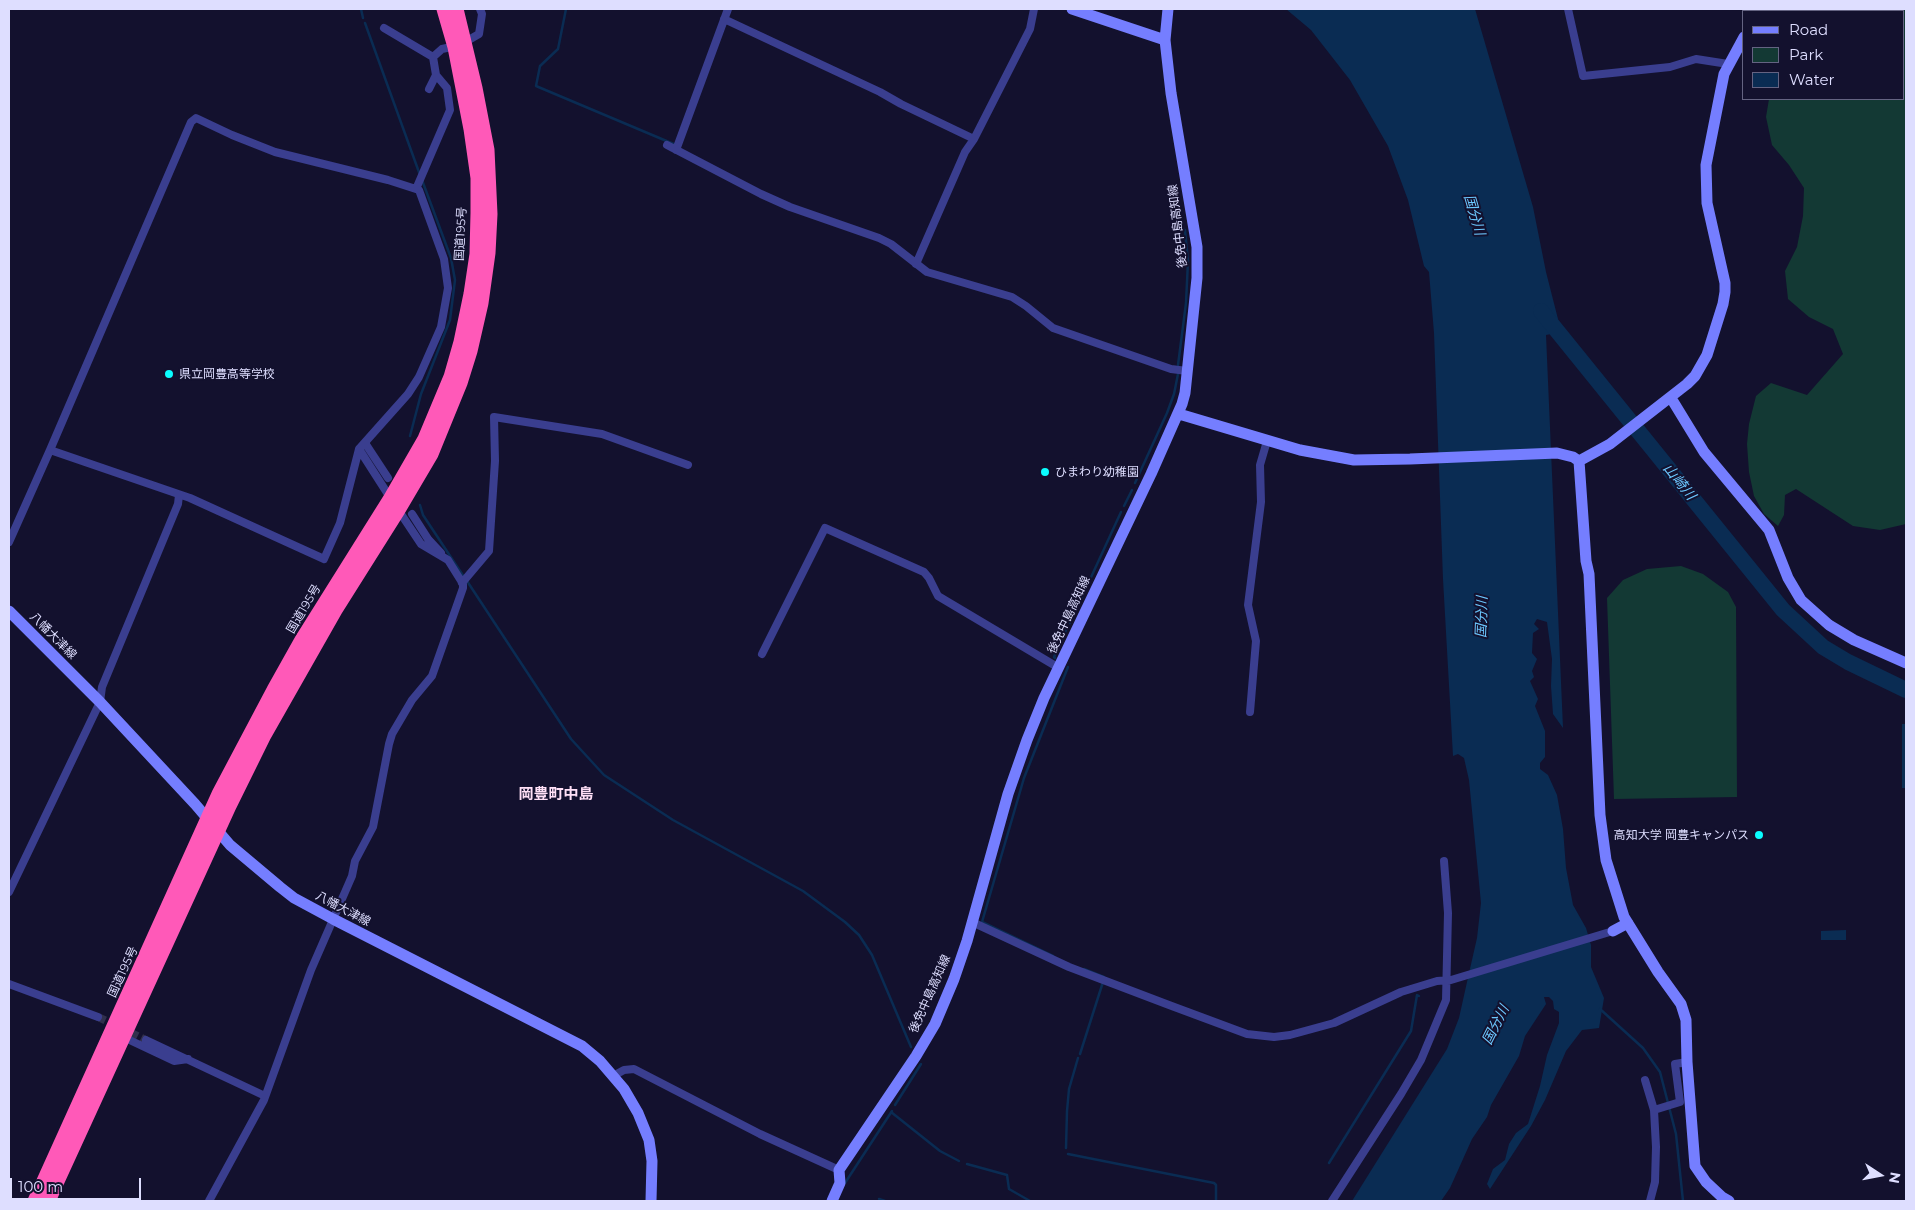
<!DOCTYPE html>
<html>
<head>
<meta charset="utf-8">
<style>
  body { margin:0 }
  #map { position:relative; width:1915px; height:1210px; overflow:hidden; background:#13112e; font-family:Montserrat,sans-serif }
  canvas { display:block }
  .frame { position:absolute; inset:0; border:10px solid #dedeff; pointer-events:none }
  .legend { position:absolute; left:1742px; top:10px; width:162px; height:90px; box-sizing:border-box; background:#13112e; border:1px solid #646382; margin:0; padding:6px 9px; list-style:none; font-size:15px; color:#dedeff }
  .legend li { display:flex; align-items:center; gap:10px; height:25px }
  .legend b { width:25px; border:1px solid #646382 }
  .north { position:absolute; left:1855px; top:1150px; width:50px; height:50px; -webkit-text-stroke:4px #13112e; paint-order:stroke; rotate:101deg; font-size:14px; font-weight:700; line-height:20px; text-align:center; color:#dedeff }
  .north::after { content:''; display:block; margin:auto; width:18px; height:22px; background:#dedeff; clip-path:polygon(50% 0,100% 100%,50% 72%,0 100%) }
  .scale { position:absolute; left:10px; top:1178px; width:131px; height:22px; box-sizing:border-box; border:2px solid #dedeff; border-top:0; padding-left:6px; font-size:15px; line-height:18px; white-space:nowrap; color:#dedeff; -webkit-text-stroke:4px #13112e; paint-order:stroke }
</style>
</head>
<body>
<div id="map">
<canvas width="1915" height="1210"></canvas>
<div class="frame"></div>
<ul class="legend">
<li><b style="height:6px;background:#757eff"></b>Road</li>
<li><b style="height:14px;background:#133934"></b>Park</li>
<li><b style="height:14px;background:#0a2c53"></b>Water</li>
</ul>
<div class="north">N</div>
<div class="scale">100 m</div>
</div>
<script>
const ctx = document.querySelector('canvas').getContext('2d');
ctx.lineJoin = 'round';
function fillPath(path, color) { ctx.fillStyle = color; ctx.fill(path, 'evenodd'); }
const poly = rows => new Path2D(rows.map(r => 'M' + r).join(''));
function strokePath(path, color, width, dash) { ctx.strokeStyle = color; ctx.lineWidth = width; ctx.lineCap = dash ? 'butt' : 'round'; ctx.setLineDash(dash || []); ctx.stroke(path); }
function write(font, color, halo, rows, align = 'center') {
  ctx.font = font + ' Montserrat,"Noto Sans JP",sans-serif'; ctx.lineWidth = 4; ctx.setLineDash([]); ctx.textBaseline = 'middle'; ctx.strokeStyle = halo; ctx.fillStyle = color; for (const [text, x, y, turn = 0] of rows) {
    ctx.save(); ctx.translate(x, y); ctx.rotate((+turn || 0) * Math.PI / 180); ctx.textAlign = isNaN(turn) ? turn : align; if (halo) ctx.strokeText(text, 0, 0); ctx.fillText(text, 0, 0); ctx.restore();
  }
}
const green = poly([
  [1855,9,1906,9,1906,524,1880,530,1853,526,1796,489,1785,495,1784,515,1778,526,1764,514,1754,496,1749,472,1747,444,1749,424,1756,396,1771,383,1807,395,1843,354,1833,329,1809,317,1788,299,1785,271,1797,247,1803,216,1804,188,1789,165,1772,145,1766,117,1769,99,1904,99,1904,11,1853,11],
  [1681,566,1703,574,1728,592,1736,607,1737,797,1614,799,1607,598,1623,580,1647,569]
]);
const water = poly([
  [1286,9,1475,9,1533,207,1546,272,1558,319,1551,334,1546,335,1563,728,1553,714,1551,686,1552,659,1547,622,1537,619,1534,624,1539,629,1533,633,1532,653,1537,659,1532,671,1534,677,1530,681,1538,699,1535,706,1545,731,1545,757,1540,763,1540,769,1548,775,1557,795,1563,829,1566,868,1573,905,1586,928,1591,945,1591,967,1604,998,1599,1028,1582,1030,1566,1051,1545,1100,1531,1126,1490,1189,1487,1184,1493,1169,1505,1160,1509,1144,1516,1133,1528,1124,1540,1086,1547,1055,1559,1023,1559,1012,1554,1009,1553,1001,1549,997,1544,997,1546,1004,1525,1036,1519,1056,1491,1105,1487,1117,1472,1139,1450,1188,1441,1201,1352,1201,1447,1049,1459,1018,1467,982,1477,938,1481,903,1469,780,1464,758,1458,754,1453,756,1443,579,1434,333,1429,272,1424,266,1408,200,1388,146,1350,80,1311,30],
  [1902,724,1906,724,1906,788,1902,788],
  [1846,930,1846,940,1821,940,1821,931]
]);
const stream = poly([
  [361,9,363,18],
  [566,9,558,49,540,66,536,86,676,145],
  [365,23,420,175],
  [1178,365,1186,303,1188,261,1185,230,1179,228],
  [410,436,421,394,450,320,455,280,451,258,422,180],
  [1135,483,1167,413,1174,394,1178,374],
  [420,505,423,515,464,577],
  [1124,506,1132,490],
  [467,581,571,739,604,775,673,820,803,891,845,922,859,935,872,955,911,1047],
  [1070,623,1121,512],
  [1055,658,1054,657,1066,630],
  [1053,956,982,922,1024,778,1068,667],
  [1084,969,1104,977],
  [1600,1009,1643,1048,1660,1072,1676,1134,1683,1201],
  [1080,1054,1103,982],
  [895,1105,921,1064],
  [891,1112,940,1151,959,1161],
  [1066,1148,1067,1111,1069,1089,1078,1058],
  [1068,1154,1214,1183,1216,1185,1216,1201],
  [1329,1163,1411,1031,1417,995,1419,996],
  [967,1164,1007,1175,1009,1189,1030,1201],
  [845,1183,892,1111],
  [879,1199,885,1201]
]);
const river = poly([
  [1541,311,1783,610,1823,647,1848,662,1906,690]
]);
const streetTunnel = poly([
  [98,1017,146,1040]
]);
const street = poly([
  [1568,9,1583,76,1670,67,1696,59,1728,64],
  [724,19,880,92,901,104,974,139],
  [384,28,433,57],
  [429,89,436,75],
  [667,145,761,194,790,207,879,238,891,244,927,272,1012,297,1026,306,1053,328,1171,369,1187,371],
  [676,150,728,9],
  [416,189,450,110,447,88,436,75,433,57,442,49,460,45,479,34,482,14,480,9],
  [916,264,965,152,974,139,1030,29,1034,9],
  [365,443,388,478],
  [50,450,190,498,324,559,340,523,359,449],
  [412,514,428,539,441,553],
  [9,542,50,450,191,122,196,118,232,135,275,152,388,180,419,190,444,259,448,288,441,327,419,377,408,394,359,449,391,499],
  [462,583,489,551,495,461,494,417,602,434,688,465],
  [762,654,825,528,924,572,929,578,938,596,943,599,1059,668],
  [1250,712,1256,641,1248,605,1261,502,1260,465,1267,441],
  [9,892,100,702,102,687,178,504,179,495],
  [972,922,1069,967,1169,1005,1247,1034,1274,1037,1290,1035,1334,1023,1401,992,1437,981,1451,980,1613,931],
  [9,984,98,1017],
  [121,1036,174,1061,188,1059],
  [146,1040,265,1096],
  [613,1076,624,1070,634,1069,760,1134,839,1170],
  [1645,1080,1654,1110],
  [209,1201,264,1100,311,970,352,876,355,861,373,827,389,744,392,734,412,700,432,676,463,588,463,584,448,560,421,544,397,508],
  [1332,1201,1401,1094,1421,1060,1446,1000,1448,913,1444,861],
  [1650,1201,1655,1182,1656,1147,1654,1110,1680,1102,1675,1064,1687,1062]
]);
const secondary = poly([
  [1072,9,1165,40],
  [1758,11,1760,9],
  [1671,398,1704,452,1769,530,1788,578,1801,600,1829,625,1854,640,1906,663],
  [1179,414,1300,450,1354,460,1410,459,1557,453,1573,457,1579,461,1586,561,1589,574,1600,815,1606,860,1624,917,1658,972,1681,1004,1686,1020,1687,1062,1695,1166,1706,1182,1722,1197,1729,1201],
  [1579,461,1610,444,1687,384,1695,376,1707,355,1723,304,1725,292,1725,283,1707,203,1706,165,1724,74,1744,37],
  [9,611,100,702,195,804,230,845,280,887,294,898,333,919,582,1046,600,1061,624,1089,638,1113,649,1140,652,1161,651,1201],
  [1613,931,1628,923],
  [832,1201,840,1183,839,1170,916,1056,935,1024,954,979,967,941,1008,794,1027,740,1044,698,1151,474,1182,404,1185,393,1197,278,1197,247,1171,93,1165,40,1168,9]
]);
const highway = poly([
  [35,1201,219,794,274,690,302,640,391,498,425,439,451,377,461,342,471,294,477,254,478,213,478,178,471,129,455,47,444,9],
  [48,1201,229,806,264,735,335,610,398,510,431,454,460,383,470,351,481,303,488,253,490,214,487,150,475,88,456,9]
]);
const markers = [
  [169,374,5,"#0afdff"],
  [1045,472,5,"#0afdff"],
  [1759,835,5,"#0afdff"]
];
const streetNames = [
  ["後免中島高知線",1178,226,-97],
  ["国道195号",461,234,-87],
  ["国道195号",304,609,-59],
  ["後免中島高知線",1069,615,-65],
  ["八幡大津線",53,636,45],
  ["八幡大津線",343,909,28],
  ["国道195号",123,972,-65],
  ["後免中島高知線",930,994,-66]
];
const poiNames = [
  ["県立岡豊高等学校",179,374],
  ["ひまわり幼稚園",1055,472],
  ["高知大学 岡豊キャンパス",1749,835,"right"]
];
const waterNames = [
  ["国分川",1474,215,74],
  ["山崎川",1679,482,51],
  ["国分川",1482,617,-88],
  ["国分川",1496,1025,-63]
];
const quarterNames = [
  ["岡豊町中島",556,795]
];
fillPath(green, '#133934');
fillPath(water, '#0a2c53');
strokePath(stream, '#0a2c53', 2.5);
strokePath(river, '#0a2c53', 16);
strokePath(streetTunnel, '#31304d', 8, [8, 4]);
strokePath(street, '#3a3e8f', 8);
strokePath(secondary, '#757eff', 11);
strokePath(highway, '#ff59b8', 15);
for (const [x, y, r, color] of markers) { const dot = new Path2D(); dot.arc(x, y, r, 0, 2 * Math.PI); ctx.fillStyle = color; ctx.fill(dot); strokePath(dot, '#13112e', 2); }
write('12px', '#dedeff', '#13112e', streetNames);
write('12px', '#dedeff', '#13112e', poiNames, 'left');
write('italic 14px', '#6cc8ff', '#13112e', waterNames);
write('bold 15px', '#ffe0f7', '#13112e', quarterNames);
</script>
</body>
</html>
